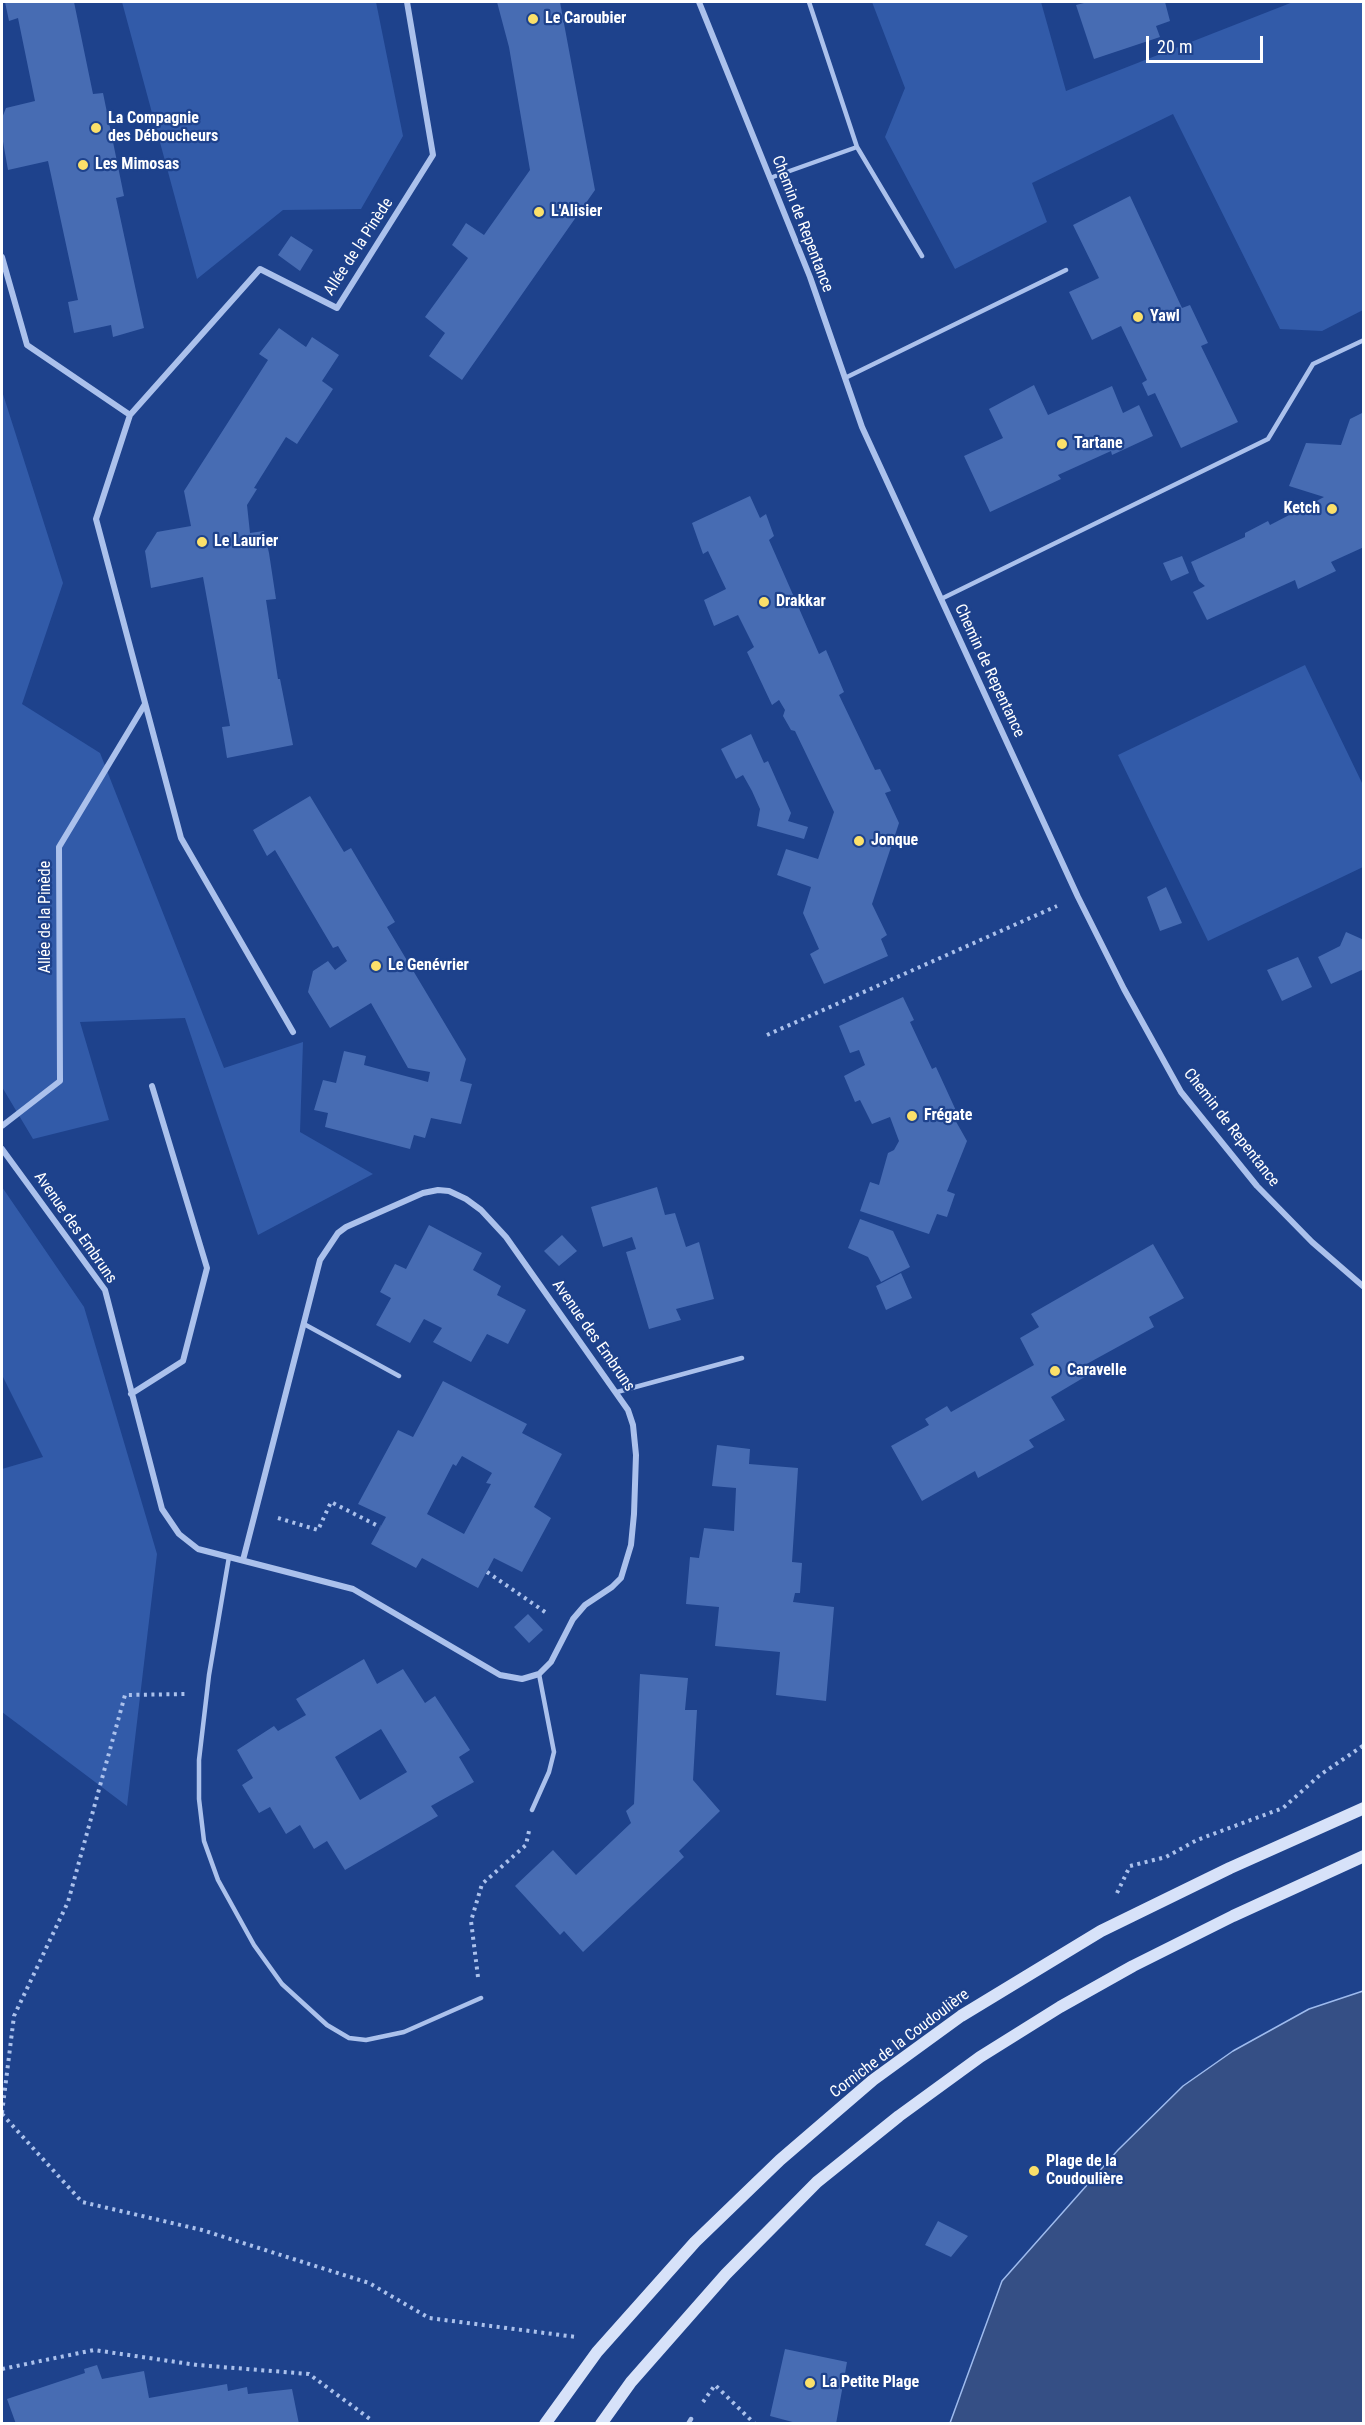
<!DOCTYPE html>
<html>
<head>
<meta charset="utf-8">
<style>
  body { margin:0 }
  #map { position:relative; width:1365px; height:2425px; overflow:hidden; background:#1e428c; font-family:"Roboto Condensed",sans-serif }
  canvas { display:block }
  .frame { position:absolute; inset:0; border:3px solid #fff; pointer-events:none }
  .scale { position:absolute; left:1146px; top:36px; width:117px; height:27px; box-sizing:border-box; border:3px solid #fff; border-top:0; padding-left:8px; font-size:18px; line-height:21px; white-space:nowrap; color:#fff; -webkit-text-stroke:4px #1e428c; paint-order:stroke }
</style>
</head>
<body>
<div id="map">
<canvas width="1365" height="2425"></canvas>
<div class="frame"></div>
<div class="scale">20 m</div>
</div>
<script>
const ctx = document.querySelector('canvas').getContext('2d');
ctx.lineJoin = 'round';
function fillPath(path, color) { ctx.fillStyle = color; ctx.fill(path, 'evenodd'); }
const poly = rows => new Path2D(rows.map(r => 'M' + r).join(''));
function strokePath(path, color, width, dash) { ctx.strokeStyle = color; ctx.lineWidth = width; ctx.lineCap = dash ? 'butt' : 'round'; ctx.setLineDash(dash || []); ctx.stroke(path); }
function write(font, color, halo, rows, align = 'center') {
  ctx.font = font + ' "Roboto Condensed",sans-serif'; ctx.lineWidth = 4.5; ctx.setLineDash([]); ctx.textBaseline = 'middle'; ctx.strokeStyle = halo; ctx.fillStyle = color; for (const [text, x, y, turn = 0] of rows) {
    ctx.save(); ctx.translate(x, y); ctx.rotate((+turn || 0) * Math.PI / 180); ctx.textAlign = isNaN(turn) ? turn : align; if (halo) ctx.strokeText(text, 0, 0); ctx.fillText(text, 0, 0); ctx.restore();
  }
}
const green = poly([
  [122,2,376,2,403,136,361,209,283,210,197,279],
  [872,2,1041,2,1066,91,1293,2,1363,2,1363,310,1322,331,1280,329,1173,114,1032,183,1047,222,955,269,885,137,905,88],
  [2,391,63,583,22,704,100,753,224,1068,303,1042,300,1132,373,1174,258,1235,185,1018,80,1022,109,1120,33,1139,2,1087],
  [1305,665,1363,785,1363,867,1208,941,1118,755],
  [2,1187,84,1307,157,1554,127,1806,2,1712,2,1469,43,1457,2,1375]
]);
const water = poly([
  [1363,1991,1363,2423,950,2423,1002,2281,1118,2150,1183,2086,1233,2051,1309,2009,1363,1991]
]);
const building = poly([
  [5,2,74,2,93,94,103,93,124,196,116,198,144,328,113,337,111,325,74,333,68,302,78,300,48,161,8,170,2,136,2,118,6,108,35,101,18,18,9,21],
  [497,2,560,2,595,190,462,380,429,356,445,333,425,317,468,258,452,245,466,223,484,235,530,170,509,47],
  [1088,2,1165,2,1170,21,1156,26,1160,37,1094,59,1076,5],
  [1130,196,1182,308,1190,305,1208,343,1201,346,1238,422,1181,448,1155,393,1148,396,1142,383,1147,380,1121,326,1092,340,1069,292,1099,278,1073,225],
  [291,236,313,250,300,271,278,255],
  [279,328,306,347,312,337,339,355,322,381,333,389,297,444,286,437,254,488,257,489,247,505,250,533,264,531,269,553,276,599,266,600,278,679,280,679,293,745,227,758,222,727,230,726,203,577,151,588,145,551,157,532,191,526,184,491,268,360,259,354],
  [1034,385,1048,415,1112,386,1123,413,1139,405,1153,436,1112,455,1111,451,1058,475,1061,479,990,512,964,456,1003,438,989,409],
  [1364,412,1364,547,1331,562,1336,571,1298,589,1295,580,1207,620,1193,592,1205,586,1199,581,1191,562,1245,537,1245,533,1268,521,1270,525,1324,497,1289,486,1306,443,1341,445,1350,419],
  [750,496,760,518,766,514,774,536,769,540,819,654,826,650,844,692,839,695,875,770,880,769,891,791,885,793,899,823,872,904,887,935,881,939,888,956,824,984,810,954,819,949,803,913,811,887,777,875,786,849,818,859,834,812,795,731,791,730,783,716,785,710,779,700,772,705,747,652,754,647,738,615,714,626,704,600,726,589,708,551,703,554,692,523],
  [1182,556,1189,573,1171,581,1163,563],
  [751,734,764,763,768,761,791,813,788,821,808,827,804,839,757,826,760,809,752,791,743,775,736,779,721,749],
  [310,796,344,852,351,848,395,922,387,927,466,1059,460,1081,472,1084,461,1124,431,1118,425,1138,414,1135,410,1149,325,1127,328,1113,314,1110,323,1080,336,1083,344,1051,366,1056,364,1065,428,1082,430,1072,408,1068,371,1003,330,1028,308,992,313,971,328,961,335,970,347,961,338,946,333,948,275,850,267,856,253,830],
  [1166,887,1182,923,1160,931,1147,897],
  [1346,932,1364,940,1364,969,1331,984,1318,957,1340,946],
  [1298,957,1312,987,1282,1001,1267,970],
  [903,997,914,1020,910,1022,932,1069,936,1067,958,1115,954,1118,967,1141,947,1191,955,1194,947,1217,937,1214,929,1234,860,1211,870,1182,879,1185,888,1153,894,1150,899,1141,890,1117,872,1124,860,1100,855,1102,844,1076,865,1065,859,1050,850,1053,839,1026],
  [657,1187,665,1215,675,1213,686,1247,699,1242,714,1299,676,1309,681,1320,649,1329,626,1252,636,1249,632,1237,603,1247,591,1207],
  [860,1219,893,1231,910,1267,881,1282,868,1257,848,1248],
  [429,1225,482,1253,473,1270,501,1286,497,1295,526,1310,508,1344,487,1334,471,1362,433,1342,442,1328,424,1319,410,1343,376,1325,391,1298,380,1292,395,1264,406,1269],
  [562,1235,577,1251,559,1266,544,1251],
  [1153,1244,1184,1298,1149,1317,1154,1327,1083,1366,1088,1375,1051,1397,1065,1420,1029,1440,1034,1447,978,1478,975,1471,922,1501,891,1446,929,1425,925,1419,947,1406,951,1412,1034,1365,1020,1338,1039,1327,1031,1314],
  [901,1273,912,1298,886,1310,876,1286],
  [443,1381,527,1424,522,1433,562,1454,534,1507,551,1518,522,1572,494,1558,478,1588,422,1558,416,1568,371,1544,386,1517,358,1504,398,1430,413,1437],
  [462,1456,492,1473,486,1483,491,1484,464,1534,427,1514,453,1464,456,1466],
  [717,1445,750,1449,749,1464,798,1468,792,1562,802,1563,800,1593,795,1593,793,1602,834,1607,826,1701,776,1695,780,1652,715,1646,719,1607,686,1604,690,1557,699,1558,704,1528,734,1531,736,1488,712,1486],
  [528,1614,543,1630,529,1643,514,1627],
  [364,1659,377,1684,403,1669,425,1703,435,1696,470,1750,459,1757,474,1782,431,1806,438,1816,345,1870,327,1841,314,1849,300,1825,286,1834,270,1807,259,1813,242,1785,253,1778,237,1750,274,1726,278,1731,306,1715,296,1699],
  [381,1729,407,1772,360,1800,335,1757],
  [640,1674,688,1678,685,1710,697,1710,693,1780,720,1811,679,1851,684,1857,583,1952,564,1931,560,1935,515,1886,553,1850,576,1875,631,1823,626,1811,634,1804],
  [938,2221,968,2236,951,2257,925,2245],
  [785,2349,847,2362,836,2424,800,2424,770,2416],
  [97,2365,102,2379,144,2371,149,2398,227,2384,228,2391,247,2387,248,2394,292,2389,299,2424,16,2424,7,2399,85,2373,84,2369]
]);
const path = poly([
  [767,1035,1057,906],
  [278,1518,318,1530,331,1502,380,1527],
  [487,1572,548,1614],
  [1117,1893,1130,1866,1166,1857,1197,1840,1283,1808,1320,1775,1364,1745],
  [478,1977,471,1921,482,1884,526,1845,529,1831],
  [2,2113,14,2016,68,1902,125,1695,186,1694],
  [2,2114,82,2202,202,2230,369,2283,429,2318,576,2337],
  [2,2369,94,2350,197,2365,309,2374,370,2419],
  [703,2402,715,2385,755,2424]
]);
const service = poly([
  [857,147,922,256],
  [770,178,857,147,809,2],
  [845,378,1066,270],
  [941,599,1268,439,1313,364,1364,340],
  [304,1324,399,1376],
  [617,1392,742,1358],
  [229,1557,209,1675,199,1760,199,1799,204,1841,218,1880,254,1945,282,1984,327,2025,349,2038,366,2040,404,2032,481,1998],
  [532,1810,549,1772,554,1752,539,1674],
  [688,2424,691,2419]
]);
const minor = poly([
  [699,2,810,277,862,427,1078,897,1124,989,1181,1092,1257,1186,1312,1242,1364,1287],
  [2,257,27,345,130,415],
  [293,1032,181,838,96,519,130,415,260,269,337,308,433,155,407,2],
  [2,1126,60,1081,59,847,145,704],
  [2,1149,105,1290,162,1509,179,1534,198,1549,353,1589,500,1675,522,1679,539,1674,551,1662,573,1619,585,1605,612,1587,621,1578,631,1545,634,1514,636,1455,633,1425,628,1410,506,1237,481,1210,466,1199,449,1191,438,1190,423,1193,346,1227,338,1233,320,1260,243,1560],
  [131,1394,183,1361,207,1268,152,1086]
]);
const secondary = poly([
  [545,2424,597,2352,695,2242,780,2160,873,2080,961,2016,1101,1931,1230,1868,1364,1808],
  [601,2424,631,2382,726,2274,817,2182,899,2116,980,2057,1060,2007,1133,1966,1233,1916,1364,1856]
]);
const markers = [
  [533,19,6,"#fbe06a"],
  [96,128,6,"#fbe06a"],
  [83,165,6,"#fbe06a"],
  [539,212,6,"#fbe06a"],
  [1138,317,6,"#fbe06a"],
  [1062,444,6,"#fbe06a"],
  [1332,509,6,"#fbe06a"],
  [202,542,6,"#fbe06a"],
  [764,602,6,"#fbe06a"],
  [859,841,6,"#fbe06a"],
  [376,966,6,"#fbe06a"],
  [912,1116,6,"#fbe06a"],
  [1055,1371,6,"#fbe06a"],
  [1034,2171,6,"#fbe06a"],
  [810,2383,6,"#fbe06a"]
];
const poiNames = [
  ["Le Caroubier",545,19],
  ["La Compagnie",108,119],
  ["des Déboucheurs",108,137],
  ["Les Mimosas",95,165],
  ["L'Alisier",551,212],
  ["Yawl",1150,317],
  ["Tartane",1074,444],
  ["Ketch",1320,509,"right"],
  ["Le Laurier",214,542],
  ["Drakkar",776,602],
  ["Jonque",871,841],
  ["Le Genévrier",388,966],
  ["Frégate",924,1116],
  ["Caravelle",1067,1371],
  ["Plage de la",1046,2162],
  ["Coudoulière",1046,2180],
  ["La Petite Plage",822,2383]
];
const streetNames = [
  ["Chemin de Repentance",802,224,69],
  ["Allée de la Pinède",359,247,-57],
  ["Chemin de Repentance",989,671,65],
  ["Allée de la Pinède",46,917,-90],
  ["Chemin de Repentance",1231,1128,52],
  ["Avenue des Embruns",75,1228,55],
  ["Avenue des Embruns",593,1336,55],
  ["Corniche de la Coudoulière",900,2044,-37]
];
fillPath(green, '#325ba9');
fillPath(water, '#354f85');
strokePath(water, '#9ebbee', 1.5);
fillPath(building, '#476cb3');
strokePath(path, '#abc1ec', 4, [3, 4.5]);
strokePath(service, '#abc1ec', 4.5);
strokePath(minor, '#abc1ec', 6);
strokePath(secondary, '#d7e2f9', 12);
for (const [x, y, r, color] of markers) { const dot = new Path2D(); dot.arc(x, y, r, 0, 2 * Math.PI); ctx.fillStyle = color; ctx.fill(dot); strokePath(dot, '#1e428c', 2); }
write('bold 16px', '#fff', '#1e428c', poiNames, 'left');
write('16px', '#fff', '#1e428c', streetNames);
</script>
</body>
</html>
